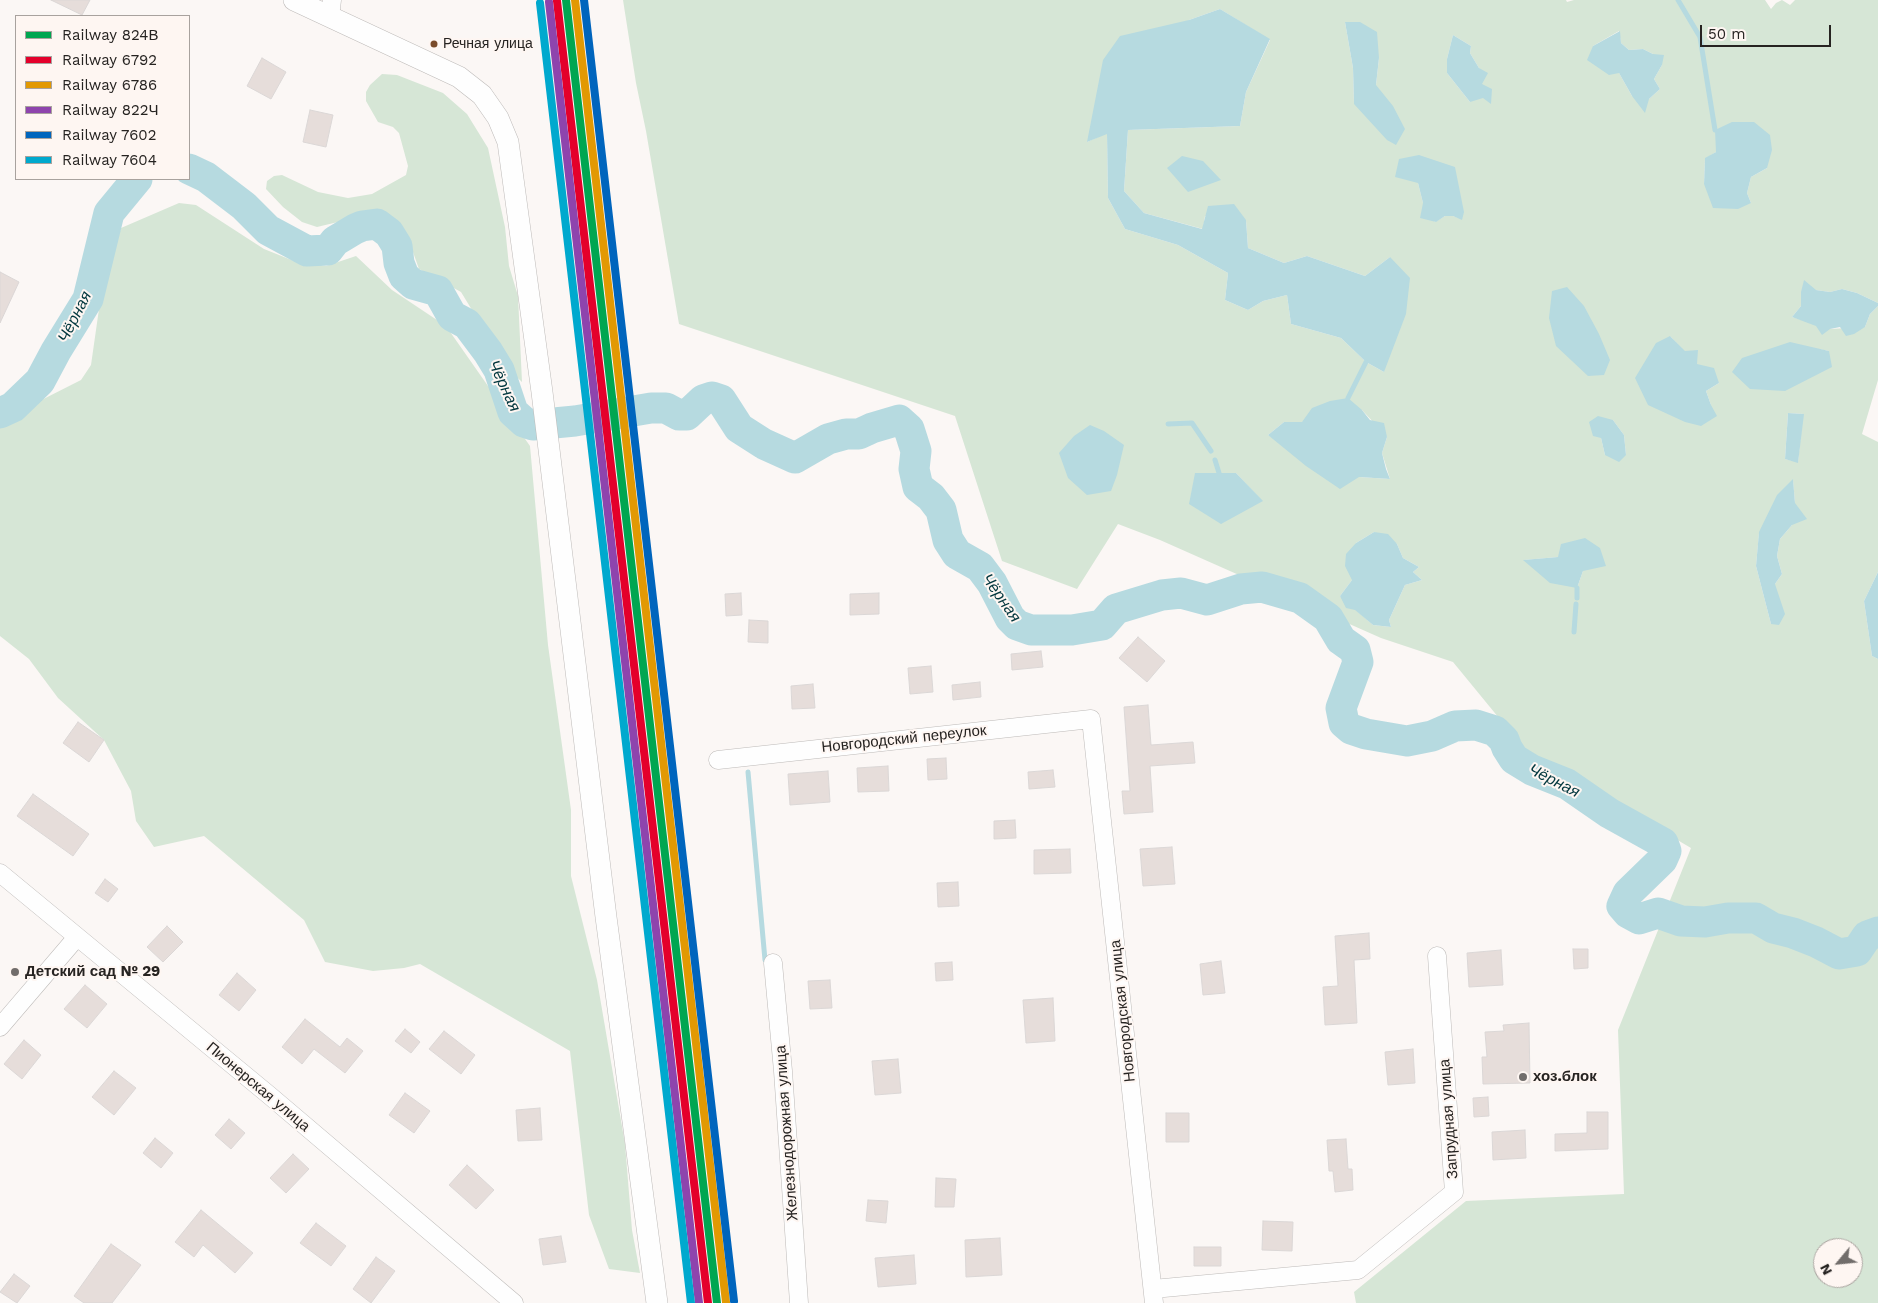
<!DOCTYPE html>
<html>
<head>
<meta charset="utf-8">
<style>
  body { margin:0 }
  #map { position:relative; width:1878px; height:1303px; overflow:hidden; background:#fbf7f5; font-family:"Work Sans",sans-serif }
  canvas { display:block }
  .legend { position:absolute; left:15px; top:15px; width:175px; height:165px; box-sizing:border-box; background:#fef6f2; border:1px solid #a8a29e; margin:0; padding:6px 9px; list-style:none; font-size:15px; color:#262321 }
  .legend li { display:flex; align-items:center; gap:10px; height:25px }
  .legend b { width:25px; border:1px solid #a8a29e }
  .north { position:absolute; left:1813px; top:1238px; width:50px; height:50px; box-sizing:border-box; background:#fef6f2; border:1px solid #a8a29e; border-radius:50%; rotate:242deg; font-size:14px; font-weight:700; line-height:20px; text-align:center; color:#262321 }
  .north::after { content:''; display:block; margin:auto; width:18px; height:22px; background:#716d6b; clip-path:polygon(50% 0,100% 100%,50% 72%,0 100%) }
  .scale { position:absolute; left:1700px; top:25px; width:131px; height:22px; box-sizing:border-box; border:2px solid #262321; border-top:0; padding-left:6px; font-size:15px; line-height:18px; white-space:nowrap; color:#262321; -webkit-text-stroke:4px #fef6f2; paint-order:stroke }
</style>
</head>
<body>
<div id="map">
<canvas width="1878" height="1303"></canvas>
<ul class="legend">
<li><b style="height:6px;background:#00a651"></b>Railway 824В</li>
<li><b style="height:6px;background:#e4002b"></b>Railway 6792</li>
<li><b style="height:6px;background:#e29903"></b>Railway 6786</li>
<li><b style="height:6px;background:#8e44ad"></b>Railway 822Ч</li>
<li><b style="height:6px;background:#0065bd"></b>Railway 7602</li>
<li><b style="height:6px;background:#00a9ce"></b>Railway 7604</li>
</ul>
<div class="north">N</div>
<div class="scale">50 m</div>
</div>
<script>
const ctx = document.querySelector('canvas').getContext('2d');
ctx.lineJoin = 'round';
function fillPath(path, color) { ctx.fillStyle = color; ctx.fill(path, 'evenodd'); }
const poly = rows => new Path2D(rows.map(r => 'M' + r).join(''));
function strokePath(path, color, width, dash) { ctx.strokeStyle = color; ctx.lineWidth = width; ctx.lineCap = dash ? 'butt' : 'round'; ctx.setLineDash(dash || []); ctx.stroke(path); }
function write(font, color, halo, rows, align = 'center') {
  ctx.font = font + ' "Work Sans",sans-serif'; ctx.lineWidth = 4; ctx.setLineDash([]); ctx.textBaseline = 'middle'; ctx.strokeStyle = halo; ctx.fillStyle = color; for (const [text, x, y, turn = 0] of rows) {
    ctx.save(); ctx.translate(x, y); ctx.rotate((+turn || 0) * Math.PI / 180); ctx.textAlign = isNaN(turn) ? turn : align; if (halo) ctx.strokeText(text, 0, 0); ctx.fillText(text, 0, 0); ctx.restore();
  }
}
const green = poly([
  [623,0,1566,0,1567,2,1574,0,1765,0,1771,9,1776,3,1782,0,1790,5,1795,0,1878,0,1878,303,1857,293,1842,289,1830,292,1816,290,1801,292,1801,306,1792,317,1830,329,1865,327,1870,314,1878,306,1878,380,1862,434,1878,442,1878,572,1864,601,1872,656,1878,659,1878,1303,1356,1303,1354,1292,1466,1201,1624,1194,1618,1030,1691,848,1526,751,1453,662,1381,638,1160,540,1118,524,1077,589,1002,561,955,416,679,324,646,131,636,83],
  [1220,9,1270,40,1246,92,1240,126,1128,130,1124,191,1144,213,1203,229,1205,216,1246,220,1248,248,1284,263,1307,256,1365,276,1390,257,1384,372,1366,362,1341,338,1291,324,1287,295,1263,301,1248,310,1225,300,1228,273,1178,245,1125,229,1108,198,1107,133,1087,142,1189,20],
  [1345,22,1379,58,1376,85,1354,104,1353,68],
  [1619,31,1621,43,1629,50,1643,49,1653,54,1662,65,1654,79,1660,89,1649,99,1632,96,1619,73,1593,46],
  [1453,35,1471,46,1470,53,1479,68,1482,84,1470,102,1447,73,1447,59],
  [1716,152,1767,168,1751,177,1747,193,1751,203,1704,184,1705,159],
  [1418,183,1462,219,1453,216,1445,216,1435,222,1423,203],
  [1670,336,1696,364,1719,383,1706,391,1711,405],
  [1811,348,1829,351,1750,389],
  [1362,410,1387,437,1382,453,1390,479,1359,477,1268,435,1284,422,1302,422],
  [1788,413,1803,414,1798,462,1785,459],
  [1613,420,1624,435,1626,455,1605,455,1601,438],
  [1195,473,1236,473,1262,501],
  [1793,480,1795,503,1792,525,1780,539,1777,556,1782,574,1775,584,1771,624,1756,566,1759,533],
  [1374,532,1397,544,1403,558,1419,567,1413,572,1422,580,1405,585,1389,620,1391,627,1373,625,1340,596,1352,580,1356,543],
  [1558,557,1583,571,1577,588,1524,560],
  [1823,1248,1853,1248,1853,1278,1823,1278],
  [382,74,397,75,443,93,467,114,488,148,505,227,509,266,518,296,522,382,508,369,461,292,419,269,408,238,394,218,387,215,363,216,317,227,302,222,283,207,266,189,267,181,274,176,282,175,318,192,348,198,372,194,406,175,408,166,399,133,393,127,378,122,366,101,366,92,370,85],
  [179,203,196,205,264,249,294,261,326,266,356,256,392,290,446,326,530,446,548,645,571,810,571,876,597,980,625,1144,632,1230,640,1273,609,1269,589,1215,570,1051,420,964,404,968,373,971,325,962,304,920,204,836,154,847,136,821,131,791,104,740,58,698,29,659,0,636,0,421,81,380,91,365,102,288,121,228]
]);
const water = poly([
  [1220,9,1270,39,1246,92,1240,126,1128,130,1124,191,1144,213,1202,229,1208,206,1234,204,1246,220,1248,248,1284,263,1307,256,1365,276,1390,257,1410,278,1406,314,1384,372,1366,362,1341,338,1291,324,1287,295,1263,301,1248,310,1225,300,1228,273,1178,245,1125,229,1108,198,1107,134,1087,142,1103,60,1120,36,1189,20],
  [1345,22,1360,22,1377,32,1379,58,1376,85,1393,106,1405,129,1396,145,1387,140,1354,104,1353,68],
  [1620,31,1621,43,1629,50,1643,49,1653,54,1664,55,1662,65,1654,79,1660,89,1649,99,1645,113,1632,96,1619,73,1609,75,1587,60,1593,46],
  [1453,35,1471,46,1470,53,1479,68,1488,73,1482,84,1492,89,1491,104,1483,98,1470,102,1447,73,1447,59],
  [1732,122,1754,122,1770,135,1772,150,1767,168,1751,177,1747,193,1751,203,1738,209,1713,208,1704,184,1705,158,1716,152,1715,130],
  [1419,155,1455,167,1464,212,1462,220,1453,216,1445,216,1436,222,1420,218,1423,203,1418,183,1395,177,1399,159],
  [1182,156,1203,161,1221,180,1188,192,1167,168],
  [1804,280,1816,290,1830,292,1842,289,1857,293,1878,303,1878,306,1870,314,1865,327,1854,334,1846,336,1840,327,1830,329,1822,335,1816,326,1792,317,1801,306,1801,292],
  [1567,287,1584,306,1599,334,1610,360,1604,375,1588,376,1556,346,1549,318,1552,291],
  [1670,336,1685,351,1698,350,1697,364,1714,368,1719,383,1706,391,1711,405,1717,416,1701,426,1685,422,1648,405,1635,378,1656,343],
  [1790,342,1829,351,1832,367,1785,391,1750,389,1732,372,1742,358],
  [1348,398,1362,410,1370,420,1384,423,1387,437,1382,453,1386,469,1390,479,1359,477,1340,489,1306,466,1268,435,1284,422,1302,422,1312,408,1330,401],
  [1788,413,1804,414,1798,463,1785,459],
  [1598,416,1613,420,1624,435,1626,455,1619,462,1605,455,1601,438,1593,436,1589,422],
  [1090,425,1104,431,1124,445,1117,475,1111,491,1087,495,1068,478,1059,453,1074,436],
  [1195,473,1236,473,1263,501,1221,524,1189,504],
  [1793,479,1795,503,1807,519,1792,525,1780,539,1777,556,1782,574,1775,584,1785,614,1779,625,1771,624,1756,566,1759,532,1777,495],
  [1374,532,1388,534,1397,544,1403,558,1419,567,1413,572,1422,580,1405,585,1389,620,1391,627,1373,625,1355,610,1346,608,1340,596,1352,580,1345,566,1346,554,1356,543],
  [1585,538,1600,548,1606,566,1583,571,1577,588,1550,583,1523,560,1558,557,1561,544],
  [1878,572,1878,659,1872,656,1864,601]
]);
const stream = poly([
  [1678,0,1700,37,1715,130],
  [1348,398,1366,362],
  [1168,424,1192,423,1211,451],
  [1215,460,1219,473],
  [1577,598,1577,588],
  [1574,632,1576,604],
  [748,772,765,960]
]);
const river = poly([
  [189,169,206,177,244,206,268,230,307,251,328,250,335,241,355,229,362,226,377,224,389,233,397,246,399,263,404,276,413,284,438,291,452,316,467,324,488,352,499,370,513,412,524,422,533,425,575,421,651,408,666,408,679,415,687,415,703,400,712,397,721,400,739,428,764,444,795,458,828,439,846,434,859,434,872,428,899,420,909,429,916,451,914,469,918,487,931,497,941,510,948,540,957,554,980,567,992,583,1010,618,1017,625,1031,630,1072,630,1102,625,1116,609,1162,595,1181,593,1207,600,1241,589,1262,587,1300,598,1328,618,1341,640,1355,650,1358,662,1341,708,1344,723,1351,729,1366,734,1407,741,1432,736,1455,726,1476,725,1495,731,1504,740,1507,748,1514,759,1532,770,1567,784,1609,813,1663,843,1666,851,1662,860,1628,893,1622,906,1628,913,1639,919,1658,913,1681,921,1705,922,1728,918,1756,918,1773,928,1793,933,1816,942,1839,954,1857,951,1867,936,1878,932],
  [0,413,13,407,40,381,56,351,88,299,109,213,137,179]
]);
const building = poly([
  [51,0,90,0,82,15,51,0],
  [262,58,286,72,271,99,247,86,262,58],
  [310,110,333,115,326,147,303,142,310,110],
  [0,272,19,282,0,323,0,272],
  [741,593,742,615,726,616,725,594,741,593],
  [879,593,879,614,850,615,850,594,879,593],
  [749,620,768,621,768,643,748,642,749,620],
  [1138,637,1165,661,1147,682,1119,658,1138,637],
  [1041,651,1043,667,1012,670,1011,654,1041,651],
  [931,666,933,692,910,694,908,668,931,666],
  [980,682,981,697,953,700,952,685,980,682],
  [813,684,815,708,792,709,791,686,813,684],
  [1148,705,1151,745,1193,742,1195,763,1150,766,1153,812,1124,814,1122,791,1130,791,1124,707,1148,705],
  [78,722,104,740,89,762,63,743,78,722],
  [946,758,947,779,928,780,927,759,946,758],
  [888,766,889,791,858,792,857,768,888,766],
  [1053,770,1055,787,1029,789,1028,772,1053,770],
  [828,771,830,802,790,805,788,774,828,771],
  [33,794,89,834,73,856,17,816,33,794],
  [1015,820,1016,838,994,839,994,821,1015,820],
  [1172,847,1175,884,1143,886,1140,849,1172,847],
  [1070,849,1071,873,1034,874,1034,850,1070,849],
  [105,879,118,889,108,902,95,893,105,879],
  [958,882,959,906,938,907,937,883,958,882],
  [167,926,183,942,163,962,147,947,167,926],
  [1369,933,1370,959,1354,960,1357,1023,1325,1025,1323,987,1338,986,1335,936,1369,933],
  [1573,949,1588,949,1588,968,1574,969,1573,949],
  [1501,950,1503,985,1469,987,1467,953,1501,950],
  [1221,961,1225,993,1203,995,1200,964,1221,961],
  [952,962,953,980,936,981,935,963,952,962],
  [237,973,256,990,239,1011,219,995,237,973],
  [830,980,832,1008,810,1009,808,981,830,980],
  [85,985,107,1004,87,1028,64,1009,85,985],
  [1053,998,1055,1041,1026,1043,1023,1000,1053,998],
  [305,1019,340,1047,347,1038,363,1051,345,1073,314,1049,302,1064,282,1047,305,1019],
  [1529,1023,1530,1083,1483,1084,1482,1057,1487,1057,1485,1032,1504,1031,1503,1025,1529,1023],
  [405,1029,420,1042,411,1053,395,1041,405,1029],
  [444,1031,475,1055,461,1074,429,1049,444,1031],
  [24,1040,41,1055,22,1079,4,1064,24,1040],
  [1413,1049,1415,1083,1388,1085,1385,1052,1413,1049],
  [898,1059,901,1093,875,1095,872,1061,898,1059],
  [114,1071,136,1088,114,1115,92,1097,114,1071],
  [405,1093,430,1111,414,1133,389,1115,405,1093],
  [1488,1097,1489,1116,1474,1117,1473,1098,1488,1097],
  [540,1108,542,1140,518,1141,516,1110,540,1108],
  [1587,1112,1608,1112,1608,1149,1555,1151,1555,1134,1587,1133,1587,1112],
  [1166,1113,1189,1113,1189,1142,1166,1142,1166,1113],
  [229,1119,245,1133,231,1149,215,1135,229,1119],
  [1525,1130,1526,1158,1493,1160,1492,1132,1525,1130],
  [155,1138,173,1153,161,1168,143,1153,155,1138],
  [1346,1139,1348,1169,1352,1169,1353,1190,1335,1192,1333,1171,1329,1171,1327,1140,1346,1139],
  [293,1154,309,1169,286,1193,270,1178,293,1154],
  [467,1165,494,1190,476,1209,449,1185,467,1165],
  [936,1178,956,1179,954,1207,935,1207,936,1178],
  [868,1200,888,1201,886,1223,866,1221,868,1200],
  [201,1210,253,1253,235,1273,203,1245,194,1257,175,1242,201,1210],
  [1263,1221,1293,1222,1292,1251,1262,1250,1263,1221],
  [316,1223,346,1246,331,1266,300,1243,316,1223],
  [561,1236,566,1262,543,1265,539,1239,561,1236],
  [1000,1238,1002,1275,966,1277,965,1240,1000,1238],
  [111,1244,141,1265,112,1303,84,1303,74,1296,111,1244],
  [1194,1247,1221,1247,1221,1266,1194,1266,1194,1247],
  [914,1255,916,1284,878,1287,875,1258,914,1255],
  [376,1257,395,1271,371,1303,353,1289,376,1257],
  [14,1274,30,1286,17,1303,0,1292,14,1274]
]);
const minor = poly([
  [330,17,332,0],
  [718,760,1091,719,1154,1303],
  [0,873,269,1095,514,1303],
  [773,963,783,1071,799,1303],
  [0,1027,77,937],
  [1153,1289,1358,1270,1454,1192,1437,956]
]);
const tertiary = poly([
  [294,0,459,77,482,95,498,118,508,142,542,392,606,917,657,1303]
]);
const rail1 = poly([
  [566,0,717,1303]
]);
const rail2 = poly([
  [557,1,708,1303]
]);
const rail3 = poly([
  [575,0,726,1302]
]);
const rail4 = poly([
  [549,2,699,1303]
]);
const rail5 = poly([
  [584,0,734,1301]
]);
const rail6 = poly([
  [540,3,691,1303]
]);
const markers = [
  [434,44,4.5,"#7a4b2a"],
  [15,972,5,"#716d6b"],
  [1523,1077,5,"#716d6b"]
];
const busNames = [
  ["Речная улица",443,44]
];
const streetNames = [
  ["Новгородский переулок",904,739,-6],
  ["Новгородская улица",1123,1011,-96],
  ["Пионерская улица",258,1087,40],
  ["Запрудная улица",1449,1119,-94],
  ["Железнодорожная улица",787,1133,-94]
];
const poiNames = [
  ["Детский сад № 29",25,972],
  ["хоз.блок",1533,1077]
];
const waterNames = [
  ["Чёрная",75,317,-63],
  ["Чёрная",504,386,65],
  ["Чёрная",1001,598,55],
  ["Чёрная",1554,781,27]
];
fillPath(green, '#d6e6d6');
fillPath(water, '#b6dae0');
strokePath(stream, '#b6dae0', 5);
strokePath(river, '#b6dae0', 31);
fillPath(building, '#e6ddda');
strokePath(building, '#dbd7d6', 1);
strokePath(minor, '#bdbab8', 19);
strokePath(tertiary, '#bdbab8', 22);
strokePath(minor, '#fefefe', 18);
strokePath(tertiary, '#fefefe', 21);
strokePath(rail1, '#00a651', 8);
strokePath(rail2, '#e4002b', 8);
strokePath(rail3, '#e29903', 8);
strokePath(rail4, '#8e44ad', 8);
strokePath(rail5, '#0065bd', 8);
strokePath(rail6, '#00a9ce', 8);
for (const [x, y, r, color] of markers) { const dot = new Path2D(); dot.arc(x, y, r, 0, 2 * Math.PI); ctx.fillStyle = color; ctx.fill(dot); strokePath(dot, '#fef6f2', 2); }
write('14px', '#262321', '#fef6f2', busNames, 'left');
write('15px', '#262321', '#fef6f2', streetNames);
write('bold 15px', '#262321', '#fef6f2', poiNames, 'left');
write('italic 16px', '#02373e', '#fef6f2', waterNames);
</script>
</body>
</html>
